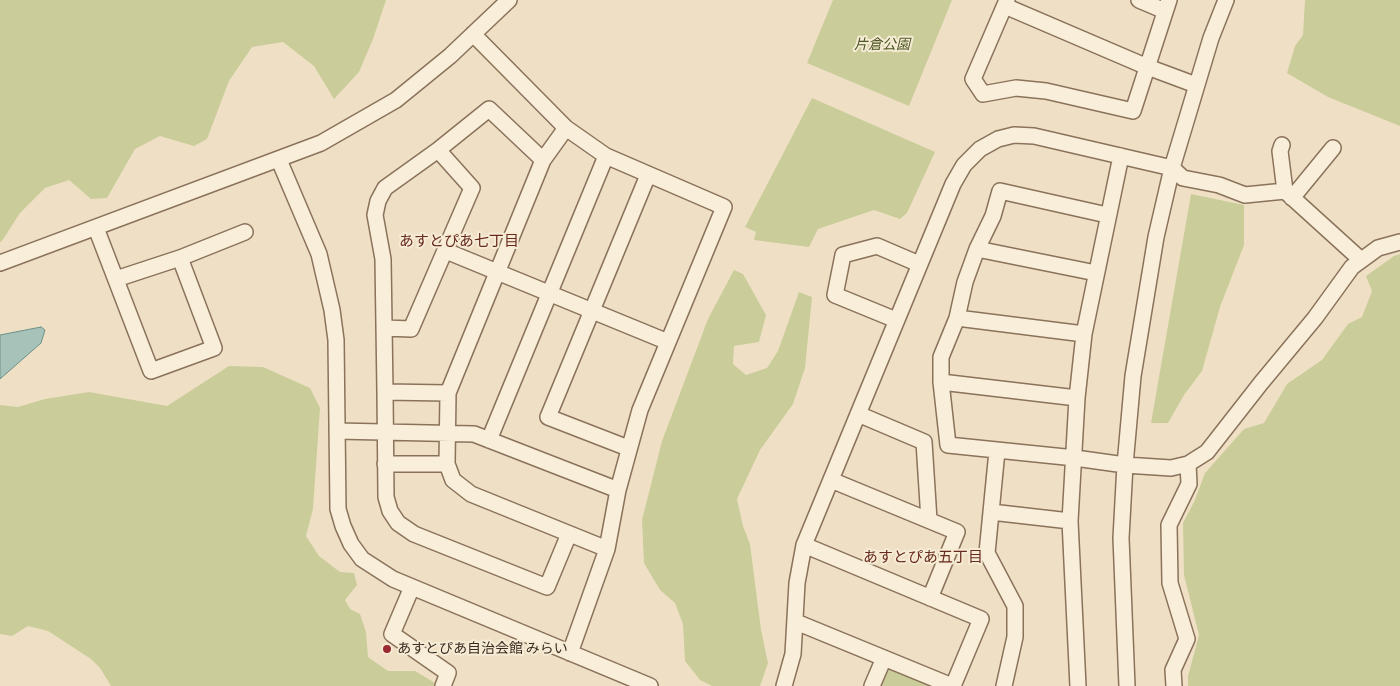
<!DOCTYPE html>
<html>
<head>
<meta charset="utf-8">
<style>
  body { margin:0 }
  canvas { display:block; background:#efe0c5 }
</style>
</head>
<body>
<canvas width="1400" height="686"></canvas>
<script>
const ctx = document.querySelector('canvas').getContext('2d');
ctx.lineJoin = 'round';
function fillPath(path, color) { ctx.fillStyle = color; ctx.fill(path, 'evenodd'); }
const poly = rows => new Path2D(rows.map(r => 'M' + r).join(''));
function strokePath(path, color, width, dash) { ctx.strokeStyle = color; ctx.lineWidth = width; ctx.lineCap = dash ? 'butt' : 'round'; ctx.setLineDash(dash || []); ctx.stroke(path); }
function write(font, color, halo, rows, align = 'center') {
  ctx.font = font + ' Bitter,"Noto Sans JP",serif'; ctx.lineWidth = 4; ctx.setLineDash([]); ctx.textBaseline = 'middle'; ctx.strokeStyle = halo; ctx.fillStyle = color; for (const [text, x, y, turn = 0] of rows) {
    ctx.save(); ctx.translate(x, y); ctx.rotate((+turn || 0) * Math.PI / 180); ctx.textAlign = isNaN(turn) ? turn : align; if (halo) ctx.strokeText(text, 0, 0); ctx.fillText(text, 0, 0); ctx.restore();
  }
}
const green = poly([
  [0,0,386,0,373,39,359,72,334,99,314,66,283,42,252,47,229,81,207,139,194,146,160,136,135,149,107,198,91,199,69,180,45,188,20,213,2,241,0,242],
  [833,0,952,0,909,106,807,63],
  [1305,0,1400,0,1400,126,1328,97,1287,73,1295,46,1303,35],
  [812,98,935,152,907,213,900,219,874,210,818,229,809,247,754,240,756,232,745,227],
  [1191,194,1244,205,1244,245,1220,307,1202,371,1184,395,1168,423,1151,423],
  [1400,254,1400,686,1188,686,1188,676,1199,635,1184,575,1183,523,1195,500,1205,473,1244,429,1264,423,1287,384,1322,360,1348,324,1362,317,1372,291,1366,276,1394,256],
  [734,270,743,274,766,315,759,342,734,346,733,364,746,375,767,368,778,351,799,292,812,297,805,368,793,404,760,450,737,499,743,526,750,544,761,630,768,663,760,686,712,686,700,680,685,661,683,624,675,603,660,590,644,563,642,520,662,441,708,319],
  [229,366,263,367,310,388,320,408,313,509,306,536,319,556,340,572,354,573,357,585,345,600,350,609,360,614,366,632,368,657,388,671,415,671,435,683,434,686,111,686,100,668,91,659,48,631,28,626,12,636,0,634,0,405,18,407,45,399,89,392,167,406],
  [886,666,934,686,878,686]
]);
const water = poly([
  [41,327,45,330,41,343,0,379,0,335,41,327]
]);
const minor = poly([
  [1007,0,973,79,983,94,1016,88,1046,91,1133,111,1169,0],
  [1139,0,1165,11],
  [1005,6,1145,66,1196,85],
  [473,34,566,128,606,156,724,207,640,410,618,490,607,549,570,653],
  [566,128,543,160,448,393,447,464,453,480,471,494,607,549],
  [1282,145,1280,151,1285,191],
  [279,160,319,254,332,310,336,340,338,509,343,526,351,544,362,559,393,579,650,686],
  [1292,198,1333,148],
  [1107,215,1000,191,993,216,977,249,965,282,957,318,941,357,941,382,948,445,1075,458,1125,465,1171,468,1188,464,1207,452,1261,383,1315,318,1352,267,1378,248,1400,242],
  [96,228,151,371,214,348,180,258],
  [977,249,1096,273],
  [446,251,668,342],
  [0,263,321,143,396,100,450,56,509,0],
  [116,279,180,258,245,232],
  [957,318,1084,334],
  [896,320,835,295,843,255,877,246,919,264],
  [385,328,411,329,472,188,438,150],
  [941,382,1077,398],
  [385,392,386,497,390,511,398,523,414,534,547,587,569,534],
  [448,393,385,392,383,259,375,215,378,201,385,188,438,150,489,109,543,160],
  [858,414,924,442,929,520],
  [337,431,474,434,618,490],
  [489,440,606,156],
  [628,448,548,417,648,175],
  [997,451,987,553,1015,606,1015,637,1004,686],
  [385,464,447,464],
  [831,480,957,532,930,598],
  [991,512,1070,521],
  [804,545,981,619,953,686],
  [412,587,392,634,448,673,443,686],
  [796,622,952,686],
  [784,686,793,654,797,583,804,545,953,184,964,165,980,149,998,139,1014,135,1034,136,1172,168,1183,178,1219,185,1245,195,1285,191,1360,259],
  [872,686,884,658],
  [1078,686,1070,521,1077,398,1084,334,1121,156],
  [1127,686,1121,538,1125,465,1133,376,1156,237,1172,168,1211,38,1226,0],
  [1174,686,1173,670,1187,639,1170,583,1169,525,1189,484,1188,464]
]);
const markers = [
  [387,649,5,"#9a2a30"]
];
const parkNames = [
  ["片倉公園",882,45]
];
const poiNames = [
  ["あすとぴあ自治会館 みらい",397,649]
];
const neighbourhoodNames = [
  ["あすとぴあ七丁目",459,242],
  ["あすとぴあ五丁目",923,558]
];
fillPath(green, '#cacd99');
fillPath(water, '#a7c2b9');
strokePath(water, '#6d9186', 1);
strokePath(minor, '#8a725b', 18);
strokePath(minor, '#f9eed9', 15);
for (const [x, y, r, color] of markers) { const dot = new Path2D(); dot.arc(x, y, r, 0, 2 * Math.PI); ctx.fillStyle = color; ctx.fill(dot); strokePath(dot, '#f6ebd5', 2); }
write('italic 14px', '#4d5725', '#f6ebd5', parkNames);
write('14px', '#3a2b1f', '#f6ebd5', poiNames, 'left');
write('15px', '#672a1e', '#f6ebd5', neighbourhoodNames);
</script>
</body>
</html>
